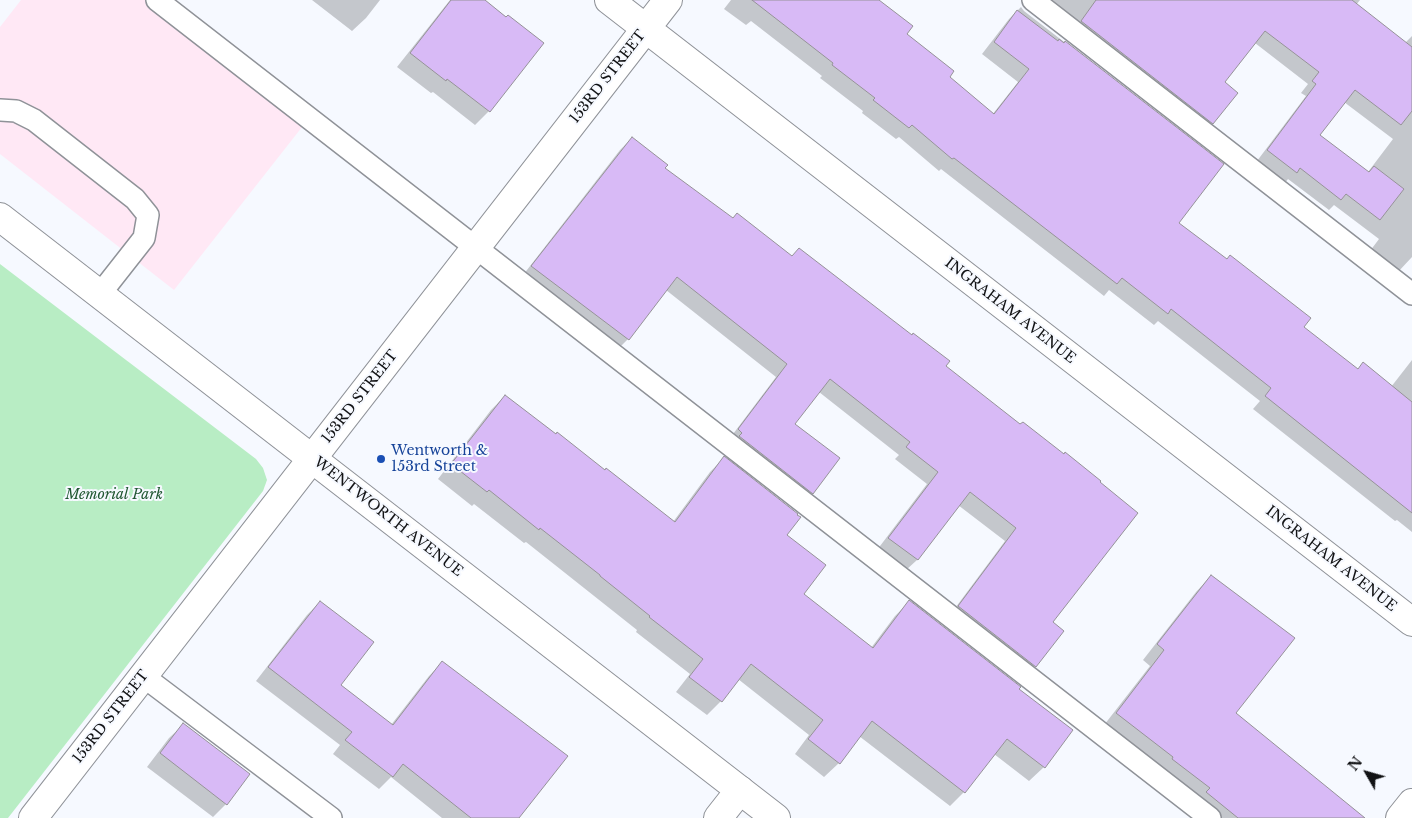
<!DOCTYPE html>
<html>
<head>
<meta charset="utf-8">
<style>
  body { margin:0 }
  #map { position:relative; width:1412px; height:818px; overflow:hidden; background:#f6f9ff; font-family:"Libre Baskerville",serif }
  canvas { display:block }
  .north { position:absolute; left:1342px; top:748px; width:50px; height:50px; -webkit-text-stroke:4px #f6f9ff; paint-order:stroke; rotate:308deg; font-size:14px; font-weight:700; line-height:20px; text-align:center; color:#121315 }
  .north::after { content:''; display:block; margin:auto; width:18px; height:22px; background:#121315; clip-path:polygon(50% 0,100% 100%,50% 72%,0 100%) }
</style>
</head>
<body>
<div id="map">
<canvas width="1412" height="818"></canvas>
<div class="north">N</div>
</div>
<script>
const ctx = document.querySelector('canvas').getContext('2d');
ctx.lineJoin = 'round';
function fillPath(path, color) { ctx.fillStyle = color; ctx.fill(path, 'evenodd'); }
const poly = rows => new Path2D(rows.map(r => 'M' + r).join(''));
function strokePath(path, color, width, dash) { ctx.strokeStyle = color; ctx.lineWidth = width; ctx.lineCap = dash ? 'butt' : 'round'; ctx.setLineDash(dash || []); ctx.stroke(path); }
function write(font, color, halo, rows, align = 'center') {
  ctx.font = font + ' "Libre Baskerville",serif'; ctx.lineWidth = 4; ctx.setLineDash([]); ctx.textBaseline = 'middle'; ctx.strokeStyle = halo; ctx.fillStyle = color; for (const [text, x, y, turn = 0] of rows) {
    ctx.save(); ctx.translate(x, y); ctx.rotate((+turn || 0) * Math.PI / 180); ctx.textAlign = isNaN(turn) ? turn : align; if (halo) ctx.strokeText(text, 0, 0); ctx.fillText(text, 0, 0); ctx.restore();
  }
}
const commercial = poly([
  [21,0,148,0,306,122,174,290,0,154,0,27]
]);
const green = poly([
  [0,264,256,459,263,468,267,480,263,491,8,818,0,818]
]);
const shadow = poly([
  [312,0,380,0,366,18,352,31],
  [450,0,483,0,542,43,489,111,475,125,433,92,431,93,397,67],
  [731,0,877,0,905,35,948,77,992,115,1018,82,982,54,1009,19,1021,7,1024,11,1222,164,1178,223,1303,327,1357,370,1363,364,1391,387,1412,360,1412,532,1397,520,1395,521,1253,409,1260,401,1158,321,1154,325,1109,290,1104,296,941,169,939,171,899,137,896,139,862,113,863,111,820,78,822,76,751,21,746,25,724,9],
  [1027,0,1360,0,1356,5,1405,43,1412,36,1412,257,1398,272,1370,251,1379,239,1334,205,1329,210,1288,179,1285,183,1257,161,1306,96,1301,93,1308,84,1255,43,1224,82,1212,123,1201,134],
  [1344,102,1393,139,1368,172,1319,135],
  [632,138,664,168,733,219,792,257,944,366,1020,426,1051,622,1035,666,1023,678,947,619,1005,541,958,505,917,560,905,571,877,550,927,484,895,459,899,455,819,392,793,424,812,493,800,505,727,442,776,377,666,290,628,339,616,351,520,279,620,150],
  [505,396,673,522,710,472,724,458,785,535,802,594,871,648,895,616,909,602,1017,689,1044,767,1029,781,994,754,964,792,950,806,859,736,839,763,824,777,795,754,809,735,738,679,721,701,707,715,676,692,690,674,636,632,637,630,526,542,524,543,474,504,472,506,438,479,491,410],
  [1211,576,1234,713,1332,818,1203,818,1101,729,1150,666,1143,660,1196,592],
  [320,602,339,686,391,725,429,676,442,663,518,818,442,818,391,777,379,789,333,754,340,745,256,681,307,615],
  [183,725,226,804,213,817,147,767,169,738]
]);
const building = poly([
  [451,0,485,0,506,17,508,15,544,43,490,112,447,79,446,81,410,53,451,0],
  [752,0,879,0,913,26,907,34,954,71,950,77,994,114,1029,69,994,42,1017,10,1058,41,1059,39,1064,43,1065,41,1197,143,1224,164,1179,223,1227,259,1230,255,1311,318,1304,327,1358,369,1363,362,1412,402,1412,513,1265,396,1271,388,1171,309,1168,314,1122,278,1117,284,954,158,952,159,912,125,909,128,873,100,875,98,832,65,833,63,752,0],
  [1096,0,1352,0,1412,47,1412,111,1401,125,1355,90,1320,135,1369,172,1374,166,1404,189,1380,220,1346,194,1341,200,1300,168,1297,173,1267,150,1316,84,1312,81,1319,72,1265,31,1225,82,1238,93,1213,124,1081,21,1096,0],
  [632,137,668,165,665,168,733,218,737,213,792,256,799,248,912,335,913,333,950,361,946,366,1020,424,1023,422,1064,454,1065,452,1101,481,1100,482,1138,513,1053,622,1064,631,1036,667,958,606,1016,528,970,492,918,560,888,538,938,472,906,447,910,442,830,379,795,424,840,458,813,494,739,436,742,433,738,429,787,364,677,277,629,340,531,266,632,137],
  [505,395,556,434,557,432,605,470,606,468,675,522,724,456,798,514,797,515,801,517,787,535,826,565,804,594,873,648,909,600,1021,687,1019,689,1073,730,1045,768,1007,739,965,793,872,721,840,764,808,739,823,720,751,664,722,702,689,677,703,659,649,617,650,616,600,576,600,575,540,528,539,530,489,490,487,492,451,464,505,395],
  [1211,575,1295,638,1236,713,1365,818,1238,818,1206,792,1210,788,1172,759,1173,757,1116,713,1164,650,1157,644,1211,575],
  [320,601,374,642,341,685,393,725,442,661,568,756,519,818,471,818,403,764,393,777,345,740,352,732,268,667,320,601],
  [183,723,250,774,227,805,160,753,183,723]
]);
const lane = poly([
  [157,0,1210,818],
  [1033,0,1412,294],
  [0,110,16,111,34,120,135,199,148,215,144,238,100,294],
  [143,676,331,818]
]);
const street = poly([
  [609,0,1412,622],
  [33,818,668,0],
  [718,818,740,790]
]);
const secondary = poly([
  [0,217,776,818],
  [1400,818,1412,803]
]);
const markers = [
  [381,459,5,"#1a4fb4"]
];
const streetNames = [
  ["153RD STREET",608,77,-52],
  ["INGRAHAM AVENUE",1010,311,38],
  ["153RD STREET",360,397,-52],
  ["WENTWORTH AVENUE",388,517,38],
  ["INGRAHAM AVENUE",1331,559,38],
  ["153RD STREET",111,717,-52]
];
const transitNames = [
  ["Wentworth &",391,451],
  ["153rd Street",391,467]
];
const parkNames = [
  ["Memorial Park",114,495]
];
fillPath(commercial, '#ffe8f5');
fillPath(green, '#b8edc4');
fillPath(shadow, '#0003');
fillPath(building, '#d8baf6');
strokePath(building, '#959298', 1);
strokePath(lane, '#8f9298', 24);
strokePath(street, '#8f9298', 30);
strokePath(secondary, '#8f9298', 30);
strokePath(lane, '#fff', 21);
strokePath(street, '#fff', 28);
strokePath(secondary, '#fff', 28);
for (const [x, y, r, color] of markers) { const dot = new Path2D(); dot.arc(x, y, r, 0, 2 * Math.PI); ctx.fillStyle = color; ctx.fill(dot); strokePath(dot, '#f6f9ff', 2); }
write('14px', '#121315', '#f6f9ff', streetNames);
write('14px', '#164399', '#f6f9ff', transitNames, 'left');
write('italic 14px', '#205732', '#f6f9ff', parkNames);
</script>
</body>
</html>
